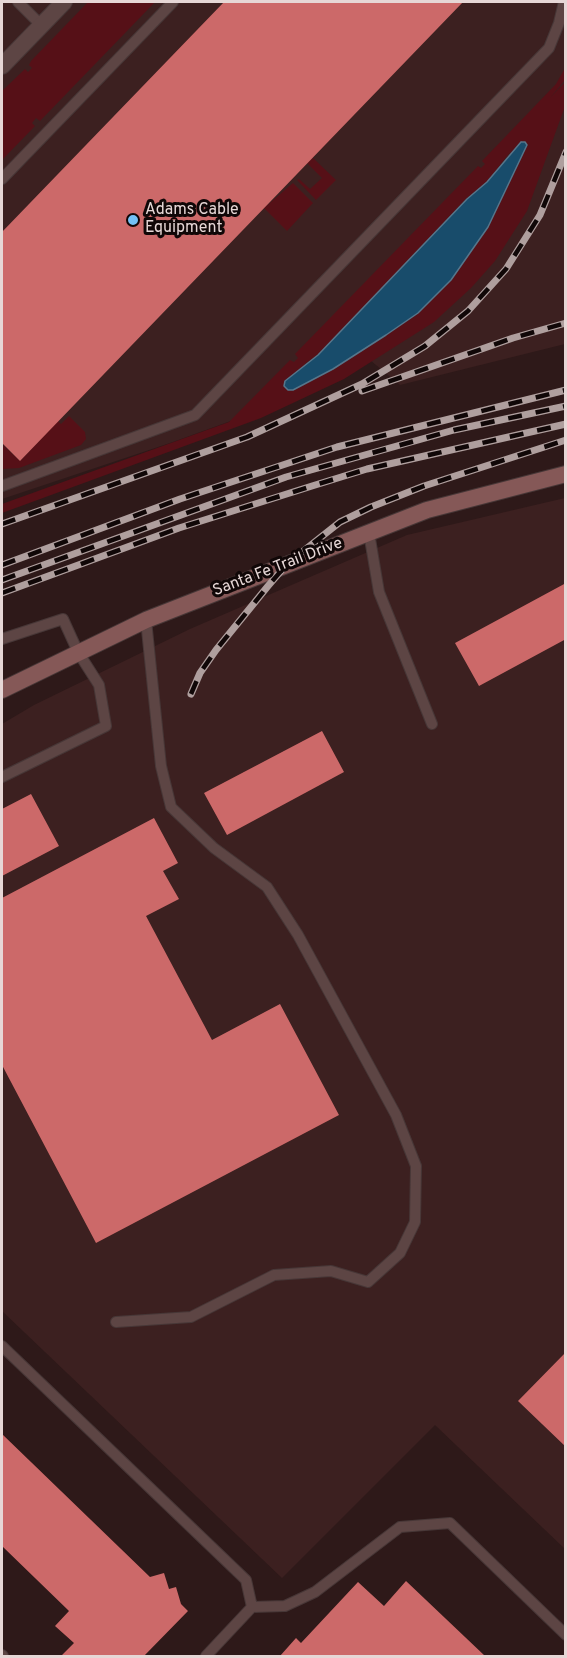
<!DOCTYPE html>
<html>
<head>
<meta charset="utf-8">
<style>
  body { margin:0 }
  #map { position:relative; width:567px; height:1658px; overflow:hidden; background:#2e1919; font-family:Overpass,sans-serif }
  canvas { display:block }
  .frame { position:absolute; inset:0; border:3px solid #e6d7d6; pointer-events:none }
</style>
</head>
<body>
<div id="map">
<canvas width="567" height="1658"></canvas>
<div class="frame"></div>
</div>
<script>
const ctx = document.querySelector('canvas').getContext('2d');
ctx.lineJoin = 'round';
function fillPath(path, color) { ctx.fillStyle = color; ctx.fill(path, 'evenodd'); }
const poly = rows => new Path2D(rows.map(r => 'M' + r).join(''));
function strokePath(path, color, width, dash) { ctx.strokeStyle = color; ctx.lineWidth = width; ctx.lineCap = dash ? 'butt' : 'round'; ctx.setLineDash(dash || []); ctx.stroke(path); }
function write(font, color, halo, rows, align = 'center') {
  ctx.font = font + ' Overpass,sans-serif'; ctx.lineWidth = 6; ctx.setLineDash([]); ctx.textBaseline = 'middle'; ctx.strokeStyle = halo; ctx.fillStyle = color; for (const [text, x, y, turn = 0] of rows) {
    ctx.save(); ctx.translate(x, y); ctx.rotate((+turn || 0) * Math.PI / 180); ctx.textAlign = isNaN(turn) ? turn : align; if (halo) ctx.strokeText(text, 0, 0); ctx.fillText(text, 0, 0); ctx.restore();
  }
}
const built = poly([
  [2,2,565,2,565,344,400,385,370,360,250,414,173,442,2,499],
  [565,498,565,1549,435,1425,282,1578,2,1311,2,724,34,705,190,629,407,535]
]);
const green = poly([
  [88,2,155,2,40,121,36,118,32,123,35,126,2,160,2,91,25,69,28,72,32,68,29,65,31,61],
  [565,68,565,80,550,98,565,82,564,109,527,211,495,261,471,288,434,322,344,379,261,418,2,513,2,504,229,422,290,360,294,362,298,358,295,354,478,166,481,168,485,164,482,161,556,84],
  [514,147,386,335,333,369,293,390,288,390,306,363,318,355,466,199,487,182],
  [313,158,336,180,316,200,297,180,299,179,310,189,322,178,307,163],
  [293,183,313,203,287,231,264,208],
  [69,416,85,432,86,439,81,445,19,468,2,469,3,445,20,461,58,421,61,424]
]);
const water = poly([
  [521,142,525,142,527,145,488,227,451,280,418,313,386,335,333,369,293,390,288,390,284,386,285,381,318,355,467,199,487,182,521,142]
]);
const building = poly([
  [224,2,463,2,20,461,2,443,2,232],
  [566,583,566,639,479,686,455,643],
  [322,731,344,772,227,835,204,793],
  [31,794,59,846,2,876,2,809],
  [154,818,178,863,163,871,179,899,146,916,212,1040,280,1004,339,1115,96,1243,2,1065,2,898],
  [566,1352,566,1447,518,1401],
  [2,1434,150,1577,164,1573,169,1589,176,1587,181,1604,188,1611,144,1656,61,1656,74,1643,55,1626,69,1611,2,1546],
  [406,1581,485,1656,280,1656,296,1638,301,1643,358,1582,384,1606]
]);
const service = poly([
  [18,2,41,25],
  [2,179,173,2],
  [2,486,195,415,549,48,559,23,564,2],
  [369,533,379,592,432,724],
  [2,639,63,619,78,652,99,685,106,726,2,777],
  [116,1322,191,1317,274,1275,331,1271,368,1282,400,1253,415,1222,416,1166,396,1115,298,935,267,887,214,848,171,807,161,766,146,620],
  [2,1346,246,1580,252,1607,285,1606,315,1592,400,1527,450,1523,566,1635],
  [2,1655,3,1656],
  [206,1656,252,1607]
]);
const minor = poly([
  [2,66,64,2]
]);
const secondary = poly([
  [2,690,146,620,427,510,566,474]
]);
const rail = poly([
  [362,391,513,338,566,323],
  [2,524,247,437,362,384,425,346,468,311,506,269,540,215,566,152],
  [2,565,180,499,337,447,566,390],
  [2,580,286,477,454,430,566,406],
  [2,593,179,528,312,486,367,469,566,424],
  [191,694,200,673,216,650,268,586,287,564,340,522,371,507,424,486,566,440]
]);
const markers = [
  [133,220,6,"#73c1f6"]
];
const poiNames = [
  ["Adams Cable",145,211],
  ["Equipment",145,229]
];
const streetNames = [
  ["Santa Fe Trail Drive",278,568,-21]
];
fillPath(built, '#3c2020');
fillPath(green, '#561017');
fillPath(water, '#184c6b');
strokePath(water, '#56768b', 1.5);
fillPath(building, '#cc6969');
strokePath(service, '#473737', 12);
strokePath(minor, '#473737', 18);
strokePath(secondary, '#473737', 18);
strokePath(service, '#5d4544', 10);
strokePath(minor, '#5d4544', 16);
strokePath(secondary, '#855857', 16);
strokePath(rail, '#af9f9e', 7);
strokePath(rail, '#100707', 4.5, [14]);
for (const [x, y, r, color] of markers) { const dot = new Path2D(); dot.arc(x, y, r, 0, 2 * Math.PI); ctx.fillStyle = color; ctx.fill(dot); strokePath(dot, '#100707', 2); }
write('16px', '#e6d7d6', '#100707', poiNames, 'left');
write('16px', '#e6d7d6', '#100707', streetNames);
</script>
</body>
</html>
